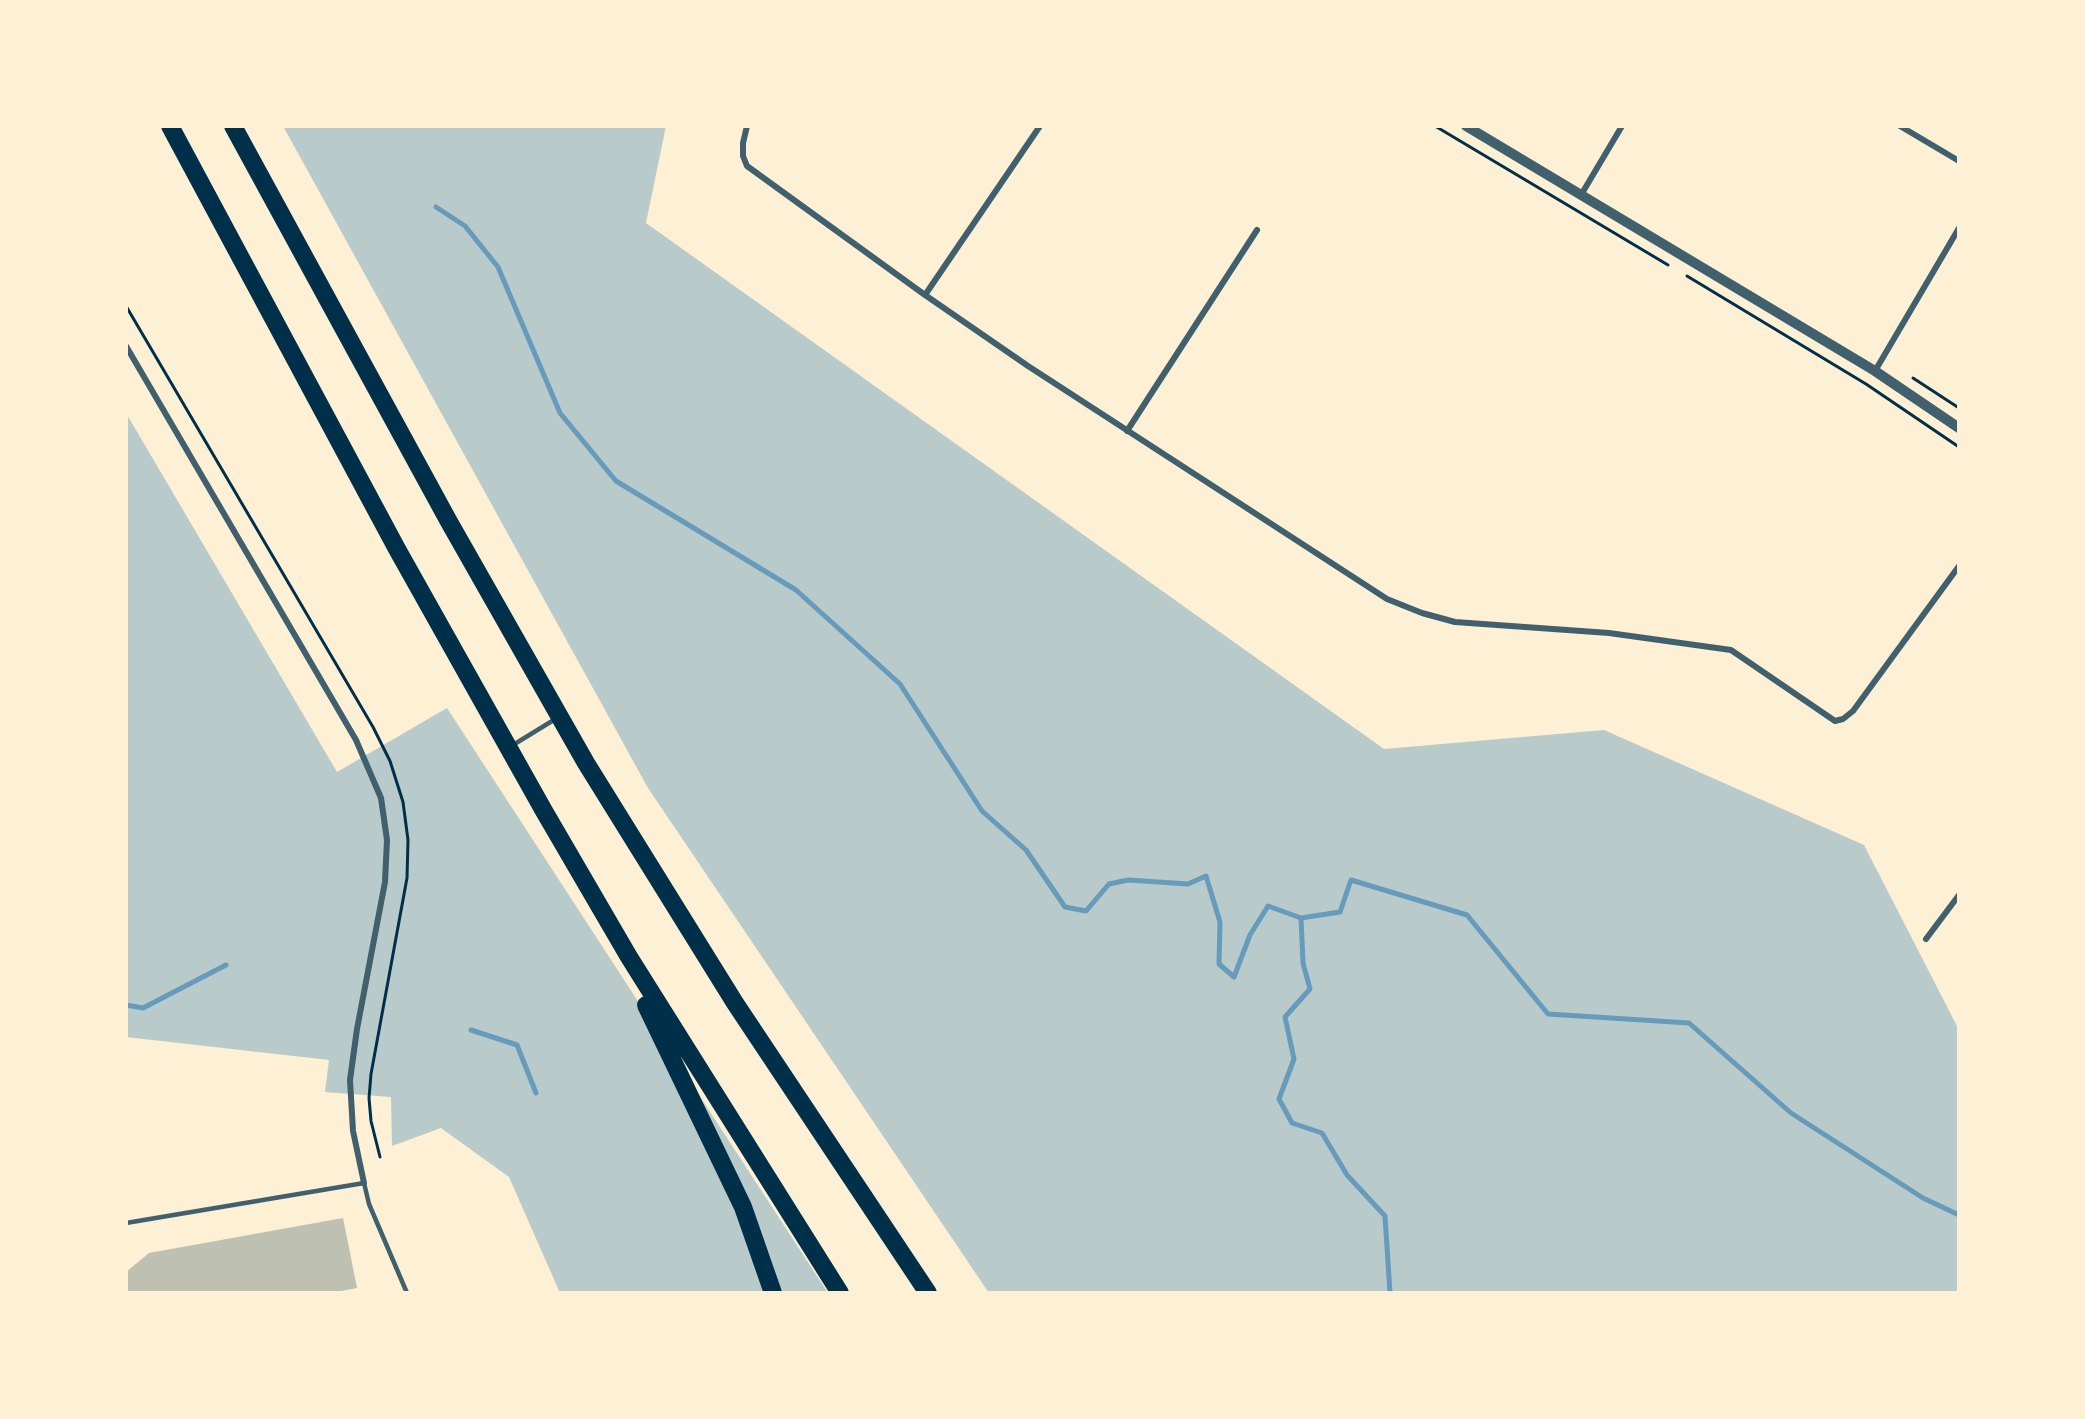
<!DOCTYPE html>
<html>
<head>
<meta charset="utf-8">
<style>
  body { margin:0 }
  #map { position:relative; width:2085px; height:1419px; overflow:hidden; background:#fdf0d5; font-family:Arial,sans-serif }
  canvas { display:block }
  .frame { position:absolute; inset:0; border:128px solid #fdf0d5; pointer-events:none }
</style>
</head>
<body>
<div id="map">
<canvas width="2085" height="1419"></canvas>
<div class="frame"></div>
</div>
<script>
const ctx = document.querySelector('canvas').getContext('2d');
ctx.lineJoin = 'round';
function fillPath(path, color) { ctx.fillStyle = color; ctx.fill(path, 'evenodd'); }
const poly = rows => new Path2D(rows.map(r => 'M' + r).join(''));
function strokePath(path, color, width, dash) { ctx.strokeStyle = color; ctx.lineWidth = width; ctx.lineCap = dash ? 'butt' : 'round'; ctx.setLineDash(dash || []); ctx.stroke(path); }
const green = poly([
  [283,126,666,126,646,223,1384,749,1604,730,1864,845,1959,1030,1959,1293,989,1293,648,788],
  [126,413,337,772,447,708,828,1293,560,1293,509,1177,441,1128,392,1146,391,1097,325,1092,329,1060,126,1037]
]);
const stream = poly([
  [436,207,465,226,498,267,560,413,616,481,796,590,900,684,982,811,1026,850,1065,907,1086,911,1109,884,1128,880,1188,884,1206,876,1220,922,1219,964,1234,977,1250,935,1268,906,1301,918,1303,963,1310,989,1285,1017,1294,1059,1279,1099,1292,1123,1322,1133,1347,1175,1385,1216,1390,1293],
  [1301,918,1340,912,1351,880,1467,915,1548,1014,1689,1023,1791,1113,1923,1198,1959,1215],
  [126,1005,143,1008,226,965],
  [471,1030,517,1045,536,1093]
]);
const building = poly([
  [343,1218,357,1288,331,1293,126,1293,126,1272,149,1253]
]);
const path = poly([
  [1435,126,1668,265],
  [1687,276,1866,384,1959,447],
  [126,306,373,727,390,761,403,802,408,840,407,878,371,1074,369,1098,371,1121,380,1157],
  [1913,378,1959,408]
]);
const service = poly([
  [513,745,557,718],
  [126,1223,364,1183,369,1204,407,1293]
]);
const minor = poly([
  [747,126,743,143,743,156,747,166,925,295,1028,366,1387,599,1422,613,1455,622,1609,633,1731,650,1835,721,1843,719,1853,711,1959,566],
  [1900,126,1959,161],
  [1581,195,1622,126],
  [925,295,1040,126],
  [126,346,356,740,381,798,387,840,385,882,357,1029,350,1080,353,1131,364,1183],
  [1875,371,1959,228],
  [1127,431,1257,230],
  [1926,939,1959,895]
]);
const tertiary = poly([
  [1466,126,1875,371,1959,428]
]);
const motorway = poly([
  [170,126,397,549,544,811,629,957,840,1293],
  [233,126,448,520,586,763,735,1003,928,1293],
  [646,1005,743,1207,773,1293]
]);
fillPath(green, '#b9caca');
strokePath(stream, '#669bbc', 5);
fillPath(building, '#bec0b2');
strokePath(path, '#003049', 3);
strokePath(service, '#3f606c', 4.5);
strokePath(minor, '#3f606c', 6);
strokePath(tertiary, '#3f606c', 10);
strokePath(motorway, '#003049', 18);
</script>
</body>
</html>
